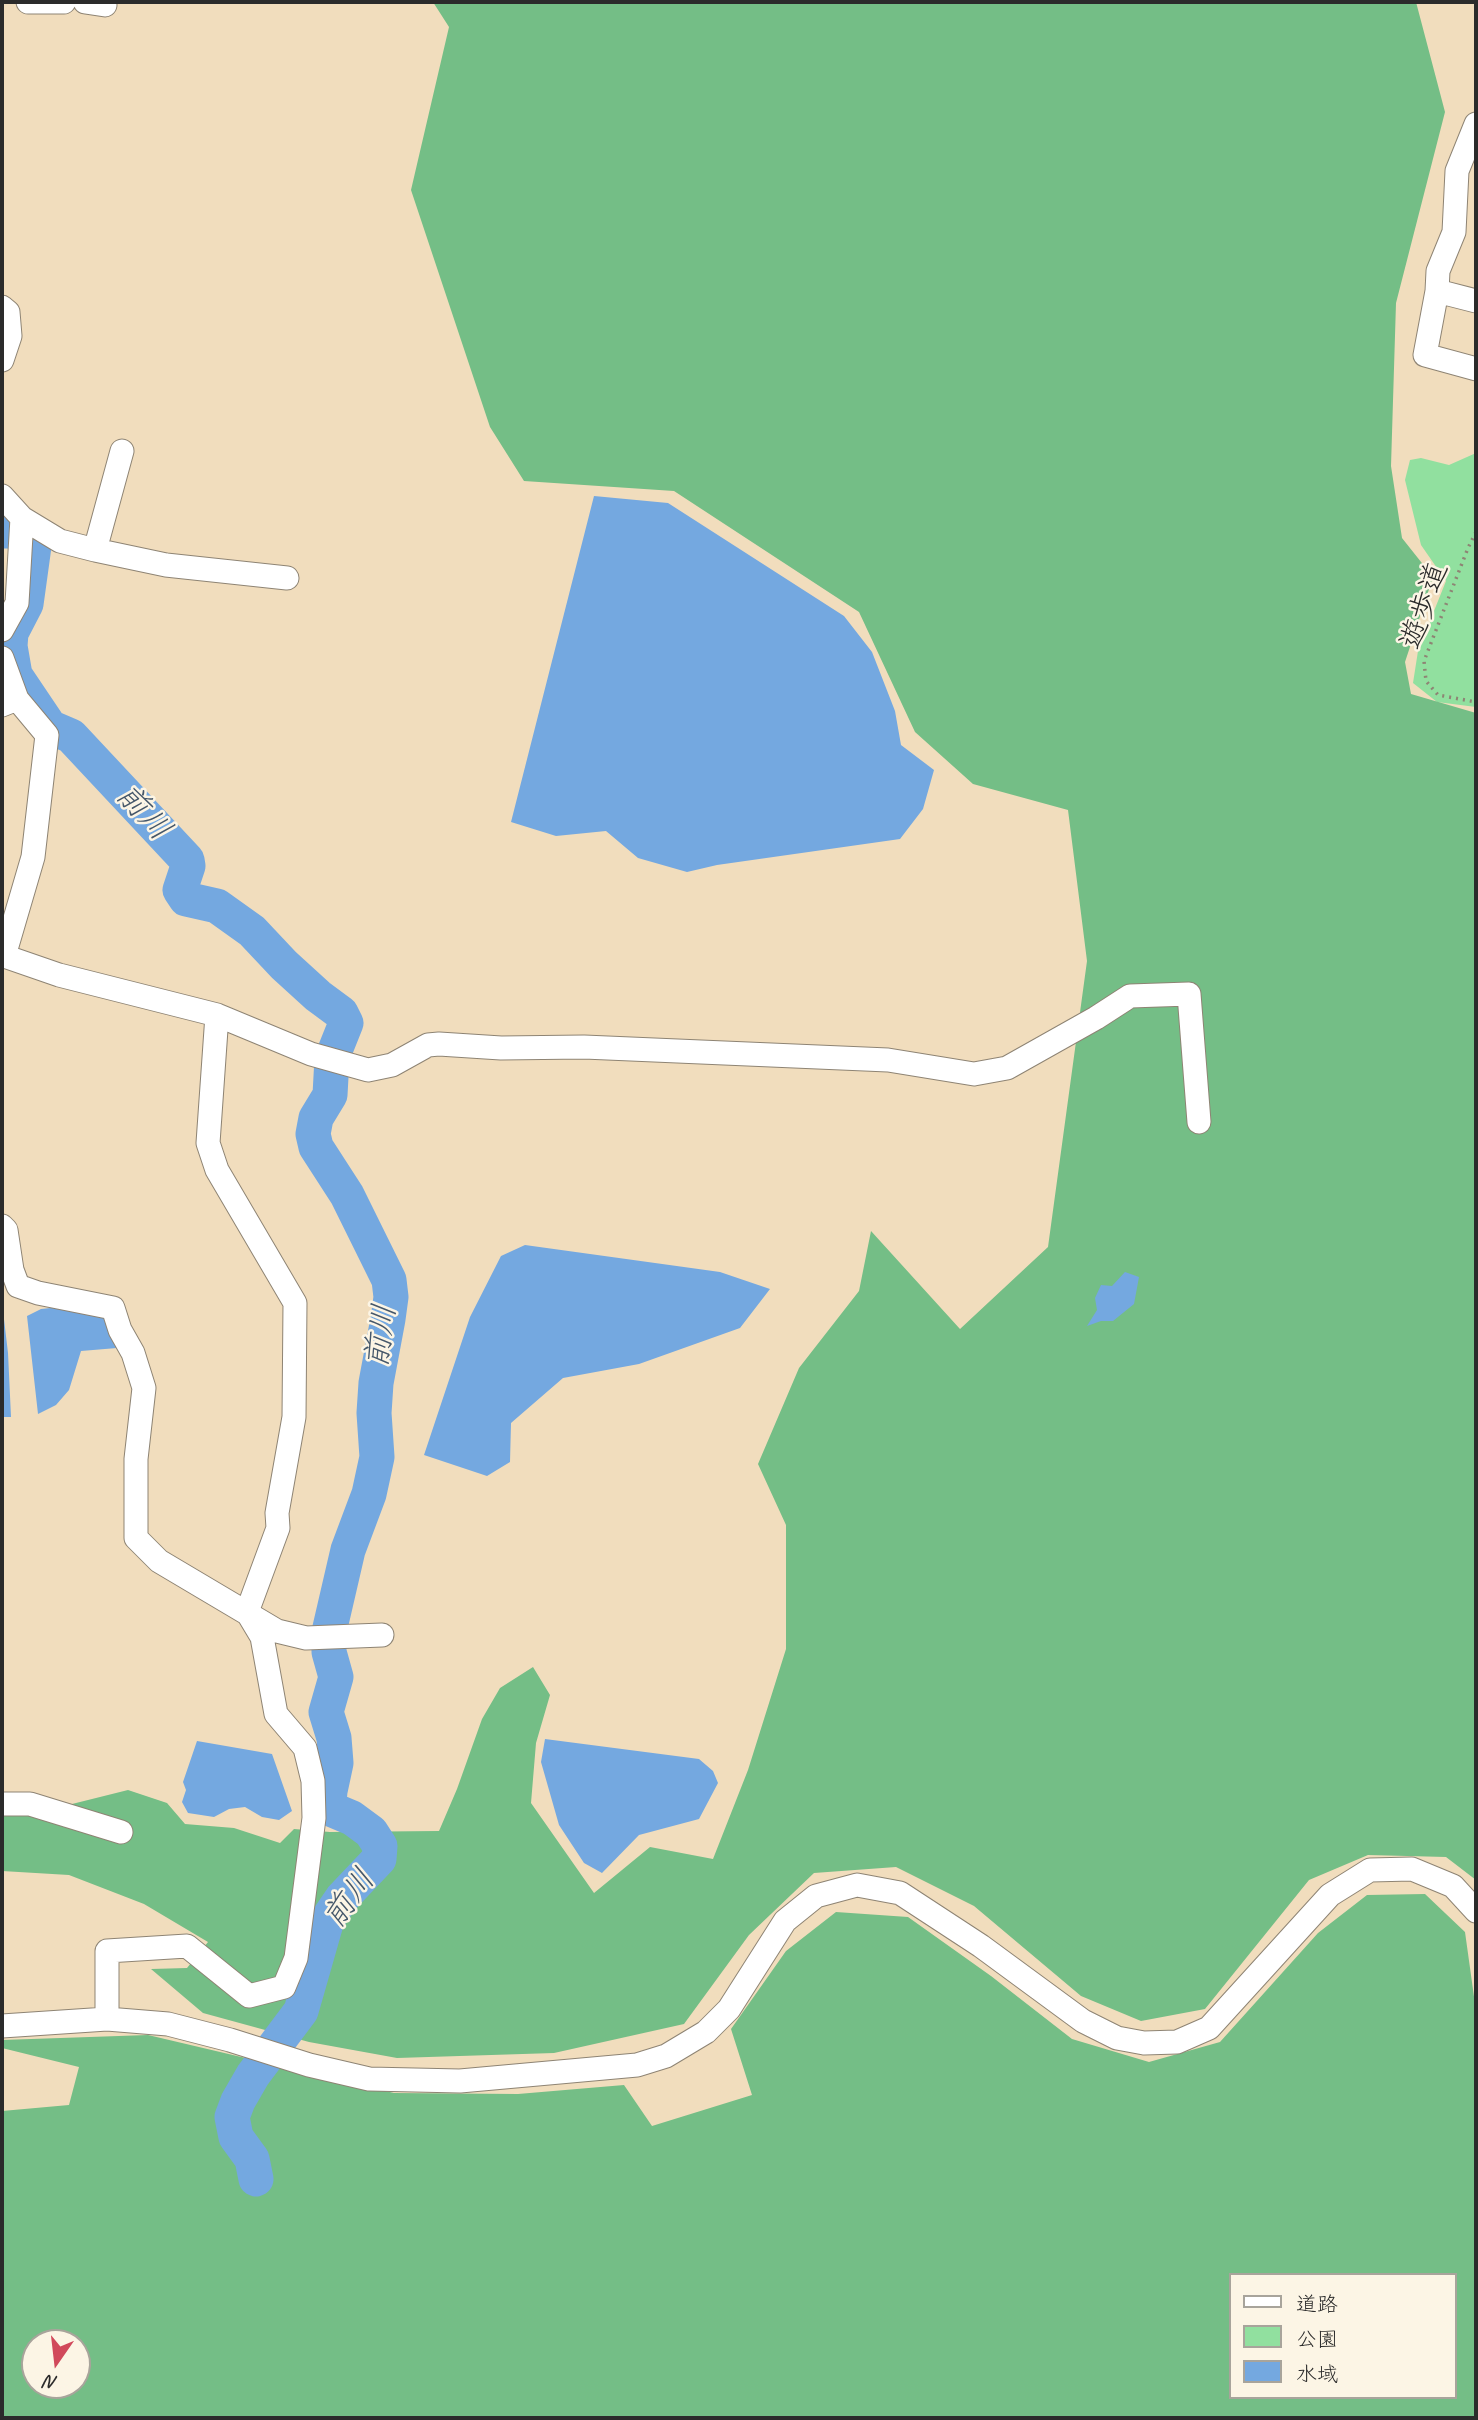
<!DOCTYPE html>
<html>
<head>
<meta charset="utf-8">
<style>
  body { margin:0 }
  #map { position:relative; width:1478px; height:2420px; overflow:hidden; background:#f1ddbd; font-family:Caveat,"Klee One",sans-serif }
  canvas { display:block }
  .frame { position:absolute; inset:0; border:4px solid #2b2b2b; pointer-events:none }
  .legend { position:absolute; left:1229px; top:2273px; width:228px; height:126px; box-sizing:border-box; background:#fcf5e5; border:2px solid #a8a49b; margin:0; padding:9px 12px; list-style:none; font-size:21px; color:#2b2b2b }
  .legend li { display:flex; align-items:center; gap:14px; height:35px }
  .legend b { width:35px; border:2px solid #a8a49b }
  .north { position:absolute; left:21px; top:2329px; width:70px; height:70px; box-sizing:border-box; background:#fcf5e5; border:2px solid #a8a49b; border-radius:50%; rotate:194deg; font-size:19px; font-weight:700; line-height:28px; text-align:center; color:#2b2b2b }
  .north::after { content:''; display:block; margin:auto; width:24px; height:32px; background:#d1495b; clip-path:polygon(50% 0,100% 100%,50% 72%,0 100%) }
</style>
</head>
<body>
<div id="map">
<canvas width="1478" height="2420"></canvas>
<div class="frame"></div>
<ul class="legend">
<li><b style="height:9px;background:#fff"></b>道路</li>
<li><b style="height:19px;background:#91e09f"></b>公園</li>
<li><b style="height:19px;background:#74a8e0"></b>水域</li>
</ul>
<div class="north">N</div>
</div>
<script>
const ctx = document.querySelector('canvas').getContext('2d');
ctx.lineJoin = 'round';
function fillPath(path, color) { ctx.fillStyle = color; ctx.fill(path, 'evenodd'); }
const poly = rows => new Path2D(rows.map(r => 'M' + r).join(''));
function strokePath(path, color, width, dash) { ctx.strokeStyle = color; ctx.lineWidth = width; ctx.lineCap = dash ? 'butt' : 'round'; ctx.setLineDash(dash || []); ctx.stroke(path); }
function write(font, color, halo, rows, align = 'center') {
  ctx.font = font + ' Caveat,"Klee One",sans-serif'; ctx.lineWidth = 5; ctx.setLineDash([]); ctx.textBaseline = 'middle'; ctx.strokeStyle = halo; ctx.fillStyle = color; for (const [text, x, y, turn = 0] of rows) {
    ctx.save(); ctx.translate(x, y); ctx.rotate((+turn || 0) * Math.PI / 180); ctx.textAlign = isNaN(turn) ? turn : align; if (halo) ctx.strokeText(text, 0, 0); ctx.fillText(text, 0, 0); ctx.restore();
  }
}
const green = poly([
  [1476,453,1476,707,1437,702,1413,683,1418,651,1446,581,1421,545,1405,480,1410,460,1421,458,1449,465]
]);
const forest = poly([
  [433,2,1416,2,1445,112,1396,303,1391,466,1402,538,1433,577,1405,662,1411,694,1476,713,1476,1880,1446,1857,1368,1855,1309,1880,1205,2009,1141,2021,1081,1996,974,1906,896,1867,814,1873,749,1935,684,2024,554,2053,397,2058,309,2042,203,2013,151,1969,187,1968,208,1942,144,1904,69,1875,2,1871,2,1812,72,1804,128,1790,167,1803,185,1824,234,1828,280,1843,294,1829,330,1832,439,1831,457,1789,482,1719,500,1688,533,1667,550,1695,536,1743,531,1803,594,1893,650,1847,713,1859,748,1770,786,1649,786,1525,758,1464,799,1368,859,1291,871,1231,960,1329,1048,1247,1087,961,1068,810,973,784,915,732,859,612,674,491,524,481,490,427,411,190,449,27],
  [1425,1894,1465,1932,1476,2011,1476,2418,2,2418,2,2111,69,2105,79,2067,2,2048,2,2040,148,2035,394,2093,518,2094,624,2085,652,2126,752,2095,731,2029,786,1951,836,1912,908,1917,991,1976,1072,2039,1149,2062,1220,2042,1318,1933,1367,1895],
  [1231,2275,1455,2275,1455,2397,1231,2397],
  [35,2343,77,2343,77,2385,35,2385]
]);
const water = poly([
  [594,496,668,503,844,616,872,652,895,711,901,745,934,770,923,809,900,839,717,865,687,872,638,858,606,831,556,836,511,822],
  [525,1245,720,1272,770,1289,740,1328,639,1364,563,1378,511,1423,510,1462,487,1476,424,1455,470,1317,501,1256],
  [1125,1272,1139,1277,1134,1304,1113,1321,1101,1321,1087,1326,1097,1310,1095,1298,1101,1285,1112,1286],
  [2,1302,8,1353,11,1417,2,1417],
  [60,1307,113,1313,129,1347,81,1351,69,1390,56,1405,38,1414,27,1316,41,1309],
  [545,1739,699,1759,713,1771,718,1783,699,1819,639,1835,602,1873,584,1863,559,1825,541,1762],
  [197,1741,272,1754,292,1811,279,1820,262,1817,245,1807,229,1809,214,1817,188,1813,182,1802,186,1790,183,1782]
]);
const river = poly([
  [2,531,13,531,34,546,26,604,11,633,10,646,15,675,50,727,71,736,187,860,188,866,180,890,186,899,217,906,252,931,284,965,318,996,341,1013,346,1023,332,1058,330,1095,316,1118,313,1134,316,1147,347,1195,389,1280,391,1297,388,1319,376,1383,374,1413,377,1457,369,1494,348,1550,329,1632,329,1652,336,1677,326,1712,334,1738,336,1763,330,1791,329,1804,333,1810,352,1818,371,1832,380,1846,379,1859,342,1898,327,1920,301,2011,253,2075,238,2101,232,2117,236,2137,252,2159,256,2179]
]);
const path = poly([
  [1476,532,1468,548,1424,661,1426,681,1438,695,1476,702]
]);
const street = poly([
  [28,2,64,2],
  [85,2,105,5],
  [1476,124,1457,171,1454,232,1438,271,1437,291,1425,355,1476,369],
  [1437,291,1476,301],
  [2,307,8,312,10,336,2,360],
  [2,496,22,518,17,603,2,630],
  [22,518,60,541,95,550,166,565,287,578],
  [95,550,122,451],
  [2,658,17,699,2,705],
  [17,699,47,735,33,857,4,956,59,975,217,1015,311,1054,368,1070,392,1065,428,1045,439,1044,501,1048,584,1047,888,1060,974,1074,1007,1068,1096,1018,1130,996,1189,994,1199,1122],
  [2,1226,6,1230,12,1270,18,1286,38,1293,113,1308,120,1330,133,1353,144,1388,136,1459,136,1538,159,1561,277,1631,306,1638,382,1635],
  [2,1804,30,1804,121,1832],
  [107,2019,107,1951,187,1946,249,1996,284,1987,296,1958,314,1818,313,1781,305,1748,276,1714,262,1637,247,1612,278,1528,277,1513,294,1417,295,1303,217,1170,208,1143,217,1015],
  [2,2026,107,2019,168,2024,230,2040,309,2065,369,2079,460,2081,637,2065,666,2056,706,2032,729,2009,785,1921,816,1896,857,1885,900,1893,981,1946,1083,2021,1117,2038,1144,2043,1177,2042,1209,2028,1330,1895,1370,1870,1412,1869,1453,1886,1476,1911]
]);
const streetNames = [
  ["遊歩道",1425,606,-71]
];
const waterNames = [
  ["前川",143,813,47],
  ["前川",382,1336,-82],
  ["前川",350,1899,-54]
];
fillPath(green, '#91e09f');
fillPath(forest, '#74be86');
fillPath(water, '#74a8e0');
strokePath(river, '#74a8e0', 35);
strokePath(street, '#8e8474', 25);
strokePath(path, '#8e8474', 3.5, [2, 5]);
strokePath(street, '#fff', 23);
write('30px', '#2b2b2b', '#fcf5e5', streetNames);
write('italic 32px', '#45576a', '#fcf5e5', waterNames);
</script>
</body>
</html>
